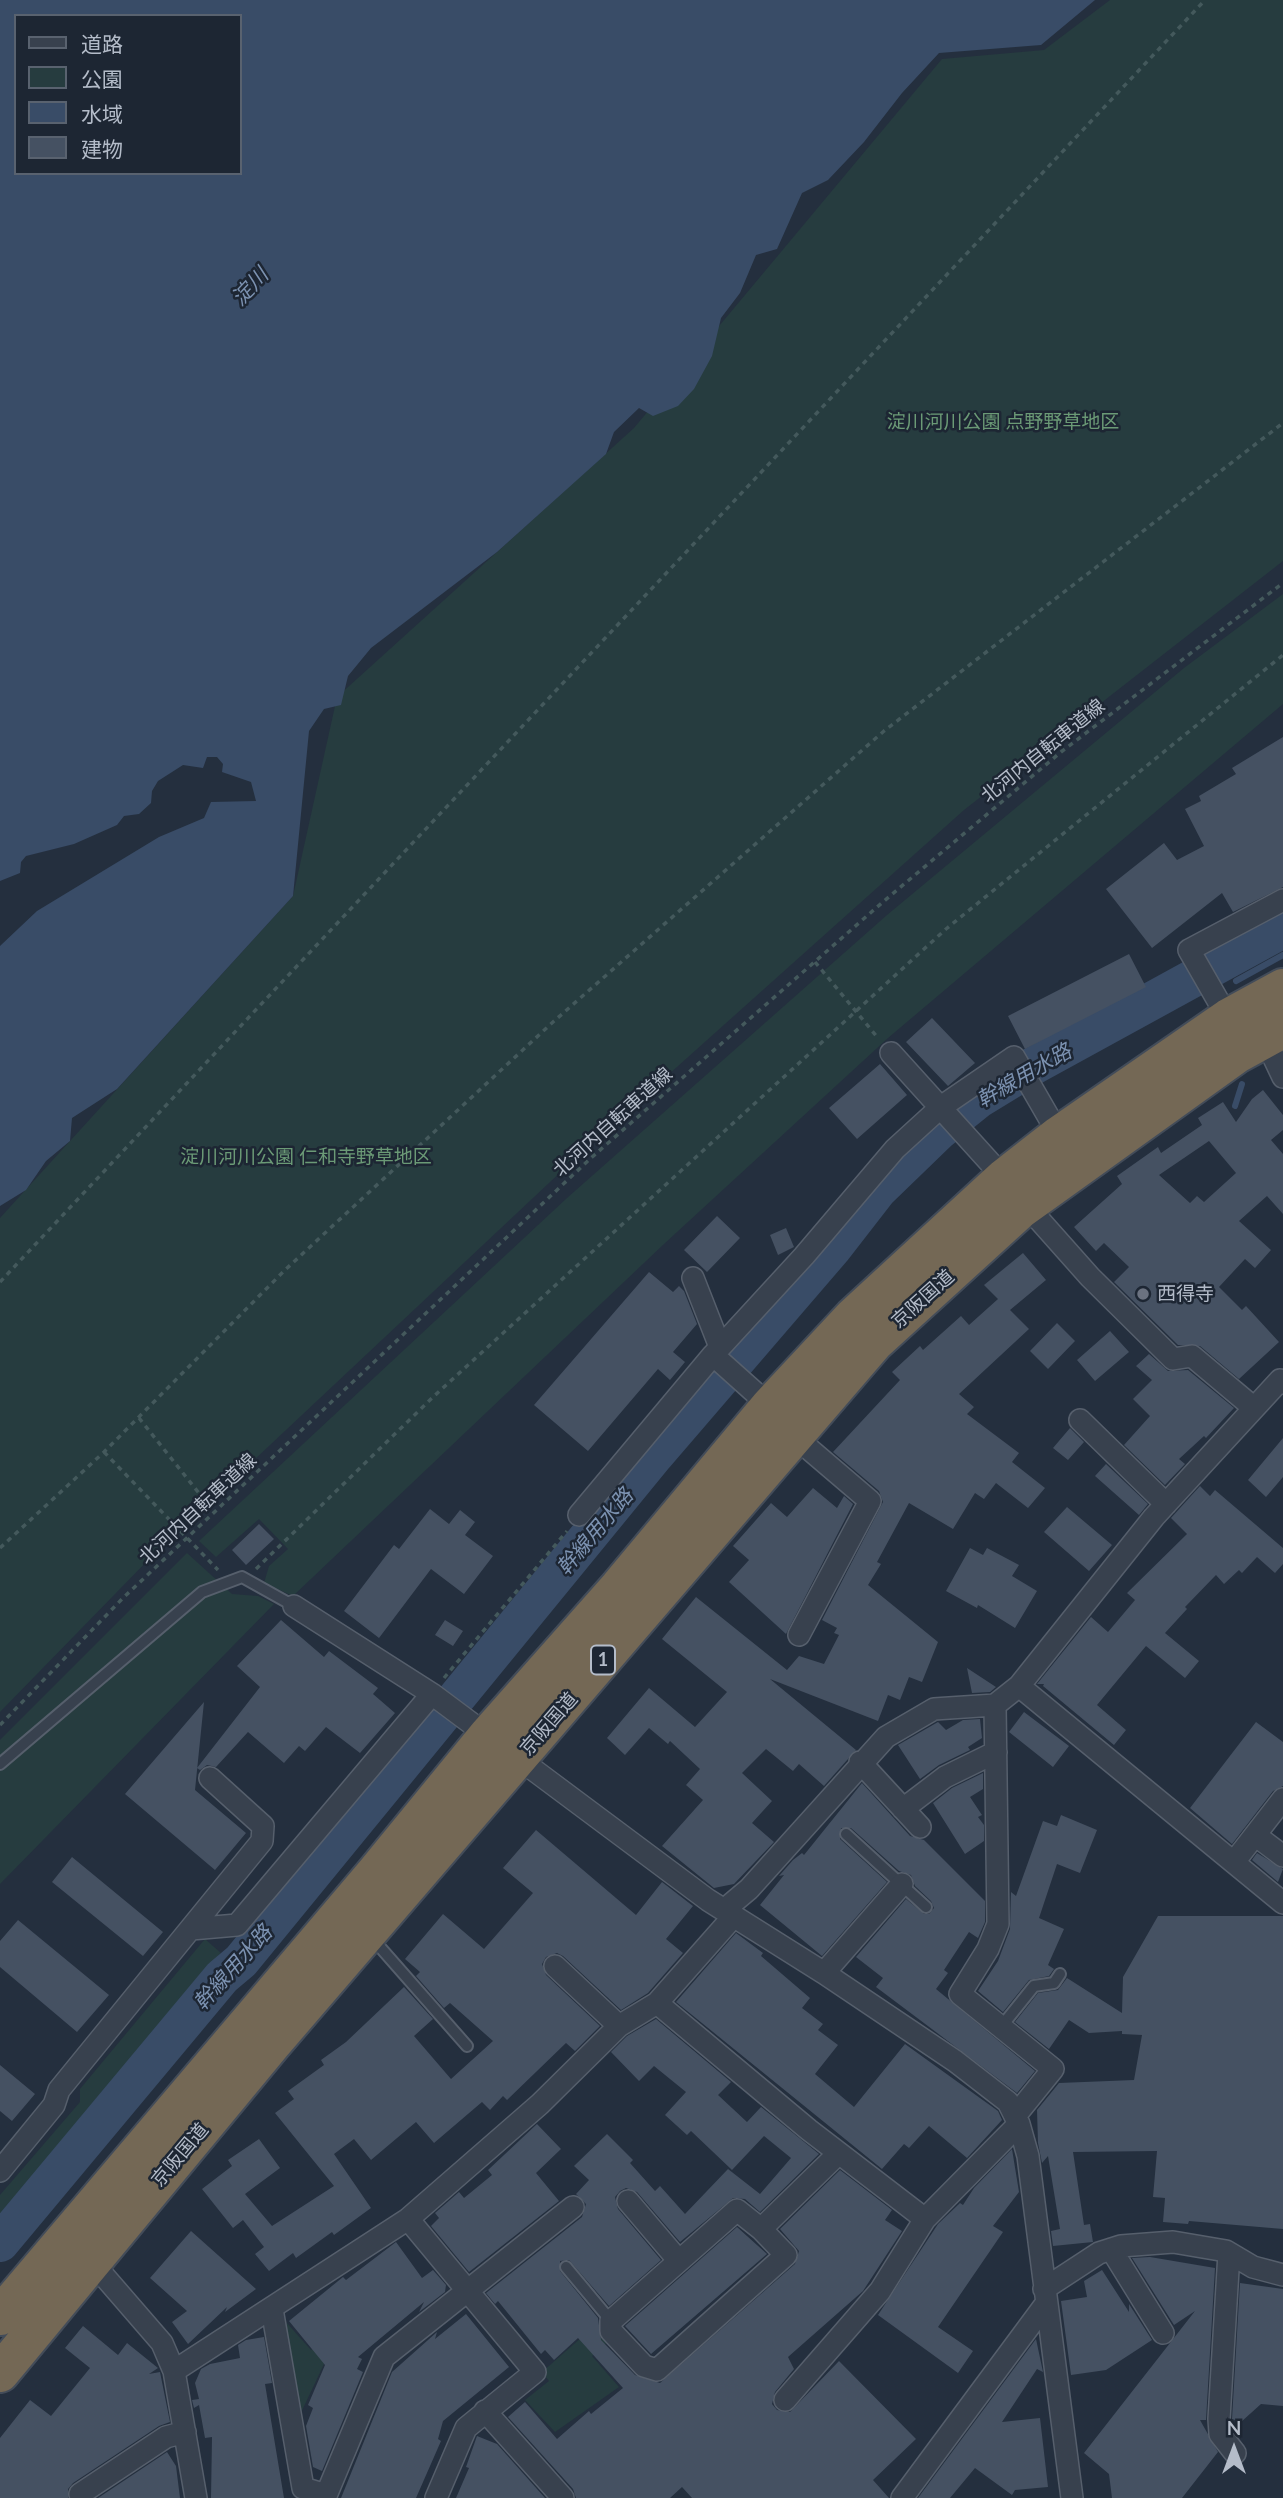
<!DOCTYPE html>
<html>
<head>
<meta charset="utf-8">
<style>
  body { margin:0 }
  #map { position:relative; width:1283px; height:2498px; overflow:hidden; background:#242f3e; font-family:Lato,"Noto Sans JP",sans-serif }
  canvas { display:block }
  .legend { position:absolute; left:14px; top:14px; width:228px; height:161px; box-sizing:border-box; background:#1d2633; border:2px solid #59626f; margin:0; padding:9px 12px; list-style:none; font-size:21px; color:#b4bcc9 }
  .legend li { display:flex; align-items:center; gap:14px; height:35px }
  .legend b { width:35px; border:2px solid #59626f }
  .north { position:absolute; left:1199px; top:2414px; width:70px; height:70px; -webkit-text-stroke:5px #1d2633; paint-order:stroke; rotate:0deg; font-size:19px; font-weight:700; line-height:28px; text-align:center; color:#b4bcc9 }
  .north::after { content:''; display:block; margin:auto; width:24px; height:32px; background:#b4bcc9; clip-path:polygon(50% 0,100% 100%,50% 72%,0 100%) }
</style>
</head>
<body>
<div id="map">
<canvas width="1283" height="2498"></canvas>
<ul class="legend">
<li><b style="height:9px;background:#38414e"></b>道路</li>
<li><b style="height:19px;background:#263c3f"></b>公園</li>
<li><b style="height:19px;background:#394c67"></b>水域</li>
<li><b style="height:19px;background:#455162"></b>建物</li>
</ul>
<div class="north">N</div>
</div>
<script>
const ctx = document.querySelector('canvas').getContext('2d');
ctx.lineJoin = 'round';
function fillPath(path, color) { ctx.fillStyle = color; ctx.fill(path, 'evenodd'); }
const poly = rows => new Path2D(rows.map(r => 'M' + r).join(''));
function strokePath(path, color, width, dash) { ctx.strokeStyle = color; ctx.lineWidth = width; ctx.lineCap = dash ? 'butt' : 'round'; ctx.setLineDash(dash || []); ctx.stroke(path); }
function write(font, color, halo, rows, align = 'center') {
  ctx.font = font + ' Lato,"Noto Sans JP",sans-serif'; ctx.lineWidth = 5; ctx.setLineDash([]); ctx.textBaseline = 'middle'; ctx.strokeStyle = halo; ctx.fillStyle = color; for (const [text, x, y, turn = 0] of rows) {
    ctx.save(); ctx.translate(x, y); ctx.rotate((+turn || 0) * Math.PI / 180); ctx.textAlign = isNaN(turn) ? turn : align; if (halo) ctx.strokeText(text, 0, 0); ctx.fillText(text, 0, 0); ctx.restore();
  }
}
const green = poly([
  [1110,0,1283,0,1283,561,964,810,582,1152,154,1554,0,1712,0,1218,293,896,337,697,634,428,942,59,1044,50],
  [1283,594,1283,704,888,1038,664,1244,293,1596,264,1583,269,1566,288,1549,259,1519,216,1557,199,1541,567,1198,887,915,1184,668],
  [187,1553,232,1594,258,1596,274,1604,0,1884,0,1740],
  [205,1939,221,1953,0,2218,0,2195,80,2102,80,2089],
  [286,2322,311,2350,341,2328,298,2419],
  [597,2324,611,2339,592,2356,619,2387,555,2432,525,2400,549,2381,542,2372]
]);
const water = poly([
  [0,0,1095,0,1041,45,939,53,902,93,864,142,828,180,802,193,777,249,756,255,740,293,721,318,712,356,694,389,678,406,653,416,639,408,614,432,606,454,497,552,371,648,348,676,341,705,324,709,309,731,293,896,117,1089,72,1118,70,1141,46,1161,26,1190,0,1206,0,946,37,911,159,837,204,818,211,802,256,801,251,782,222,772,223,764,217,757,207,757,203,768,183,765,158,781,152,791,151,803,139,814,124,816,117,825,74,844,26,856,21,862,20,873,0,881],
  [16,16,240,16,240,173,16,173]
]);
const stream = poly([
  [1236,981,1283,955],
  [1235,1106,1242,1084]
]);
const river = poly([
  [0,2243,222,1977,241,1961,655,1455,833,1248,878,1190,938,1132,979,1099,1033,1066,1283,929]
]);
const building = poly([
  [1283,737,1283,887,1233,912,1222,893,1152,948,1106,889,1164,843,1177,860,1204,846,1185,809,1201,801,1199,796,1236,774,1232,768],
  [1129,954,1146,987,1025,1049,1008,1016],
  [932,1018,975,1063,948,1086,906,1042],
  [880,1064,907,1095,857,1139,829,1108],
  [1263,1090,1283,1115,1283,1130,1271,1140,1283,1154,1283,1214,1267,1196,1239,1221,1271,1250,1255,1268,1245,1259,1219,1287,1242,1310,1246,1306,1279,1342,1239,1379,1200,1346,1178,1345,1114,1282,1129,1267,1104,1243,1096,1251,1074,1227,1122,1184,1117,1176,1158,1147,1161,1153,1202,1125,1198,1118,1223,1102,1236,1122,1252,1099],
  [1209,1141,1236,1173,1204,1202,1197,1196,1190,1203,1159,1175],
  [717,1216,740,1238,707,1272,684,1250],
  [786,1228,794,1247,778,1255,770,1235],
  [1023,1253,1046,1280,1010,1310,1029,1329,959,1394,974,1407,967,1414,1019,1453,1012,1462,1045,1488,1028,1508,996,1483,984,1499,975,1493,953,1529,909,1503,877,1562,881,1564,868,1585,938,1642,922,1682,909,1677,900,1700,888,1695,878,1721,770,1679,856,1750,824,1786,799,1764,793,1771,766,1749,742,1773,772,1801,752,1823,774,1842,734,1884,714,1888,662,1846,703,1800,686,1785,700,1769,670,1741,668,1744,649,1728,625,1755,607,1738,649,1688,695,1727,727,1692,662,1639,696,1597,787,1670,799,1656,824,1664,839,1635,834,1633,837,1628,822,1620,883,1502,879,1491,833,1452,900,1380,892,1372,920,1346,923,1350,961,1316,969,1325,998,1299,984,1285],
  [649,1272,673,1292,679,1286,684,1291,697,1324,673,1352,685,1362,670,1380,658,1369,588,1451,534,1405],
  [1057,1323,1075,1341,1048,1369,1030,1351],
  [1110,1331,1129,1352,1095,1381,1077,1360],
  [1149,1354,1168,1371,1188,1370,1234,1408,1206,1438,1204,1436,1179,1459,1185,1464,1165,1485,1124,1445,1150,1416,1133,1399,1152,1380,1136,1366],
  [1070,1428,1084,1442,1068,1460,1053,1448],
  [1283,1438,1283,1477,1266,1497,1248,1480],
  [1106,1464,1148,1504,1139,1515,1095,1476],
  [1200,1486,1210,1496,1215,1490,1283,1548,1283,1564,1275,1573,1257,1557,1242,1573,1239,1570,1224,1584,1216,1575,1185,1607,1187,1609,1165,1633,1199,1661,1185,1678,1146,1646,1097,1705,1126,1730,1114,1745,1043,1686,1044,1684,1037,1684,1091,1617,1108,1632,1135,1600,1127,1593,1187,1534,1171,1518],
  [813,1488,837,1508,844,1496,853,1504,786,1634,729,1582,749,1560,733,1546,771,1503,787,1517],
  [1067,1507,1112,1545,1089,1571,1044,1532],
  [430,1509,449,1524,460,1510,475,1522,465,1535,493,1556,464,1594,431,1569,379,1638,344,1611,394,1545,399,1549],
  [259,1524,274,1539,246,1565,232,1550],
  [970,1548,983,1555,987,1548,1019,1565,1012,1576,1037,1591,1015,1628,978,1605,977,1608,946,1591],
  [281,1620,324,1657,329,1651,378,1688,373,1694,395,1713,360,1753,326,1727,305,1751,299,1746,284,1763,248,1732,216,1767,207,1765,200,1770,197,1768,260,1687,237,1666],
  [445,1620,463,1631,453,1646,435,1635],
  [967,1668,996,1687,990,1692,972,1693],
  [204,1702,195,1790,246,1833,215,1870,125,1794],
  [1024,1712,1069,1746,1053,1767,1009,1732],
  [980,1719,982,1738,968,1747,970,1750,939,1765,920,1779,898,1745,938,1722,946,1730,963,1720],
  [1256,1722,1283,1742,1283,1786,1273,1791,1232,1844,1190,1808],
  [983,1773,983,1789,970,1797,982,1815,978,1817,984,1825,984,1841,965,1854,933,1803,952,1788],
  [862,1783,910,1836,924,1840,985,1901,985,1922,978,1938,969,1932,944,1970,948,1973,936,1989,1035,2071,1017,2093,876,1987,883,1978,856,1957,906,1899,924,1914,929,1914,934,1908,931,1901,915,1886,911,1875,899,1871,851,1828,841,1828,840,1839,887,1882,822,1956,760,1905,784,1875,779,1876,793,1860,802,1853,804,1855],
  [1061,1815,1097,1830,1080,1873,1057,1864,1039,1918,1064,1929,1048,1965,1054,1969,1049,1976,1029,1980,1003,2012,978,1991,998,1961,1010,1929,1011,1892,1016,1896,1043,1821,1057,1826],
  [536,1830,636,1915,662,1882,693,1906,666,1939,683,1953,648,1993,621,2010,563,1956,557,1953,546,1957,542,1964,546,1975,600,2026,575,2051,566,2043,507,2100,503,2096,490,2110,482,2102,434,2143,416,2122,371,2160,354,2139,334,2154,371,2208,334,2235,332,2232,296,2258,293,2253,269,2271,255,2254,264,2247,243,2220,233,2228,202,2189,232,2166,228,2160,259,2139,280,2168,245,2194,272,2226,334,2186,275,2113,294,2099,288,2091,324,2065,321,2060,346,2042,404,1987,433,2019,414,2036,451,2079,493,2041,450,2003,444,2008,416,1976,420,1972,405,1959,443,1914,484,1949,533,1893,503,1868],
  [1257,1853,1283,1869,1278,1882,1252,1860],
  [72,1857,163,1932,143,1956,52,1882],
  [1158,1916,1283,1916,1283,2229,1189,2221,1188,2224,1163,2222,1165,2198,1153,2197,1157,2151,1073,2152,1084,2225,1090,2224,1093,2242,1053,2246,1051,2231,1060,2229,1048,2156,1042,2163,1038,2143,1037,2110,1059,2083,1134,2080,1142,2035,1122,2034,1122,2031,1089,2033,1069,2020,1049,2049,1015,2022,1038,1993,1058,1990,1067,1978,1122,2013,1123,1977],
  [18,1920,109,1995,77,2032,0,1967,0,1941],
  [736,1933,763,1953,761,1956,810,1998,802,2008,823,2024,818,2030,838,2045,815,2074,854,2107,905,2044,998,2111,1002,2120,967,2158,929,2126,909,2148,904,2144,882,2169,676,2002],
  [656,2019,731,2082,718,2095,747,2122,761,2107,819,2154,760,2212,745,2199,733,2198,680,2242,637,2192,626,2188,620,2191,615,2197,618,2209,661,2260,609,2306,569,2260,560,2261,560,2271,598,2318,601,2340,635,2375,660,2383,795,2264,799,2251,780,2229,840,2170,892,2210,885,2220,902,2231,863,2291,788,2357,794,2369,775,2392,772,2404,777,2410,790,2412,839,2361,916,2439,873,2480,889,2498,692,2498,682,2487,670,2498,576,2498,573,2489,508,2417,525,2402,557,2439,589,2411,591,2414,623,2388,578,2338,554,2360,545,2350,541,2354,498,2301,495,2304,486,2293,582,2217,586,2204,576,2194,589,2180,574,2166,607,2134,633,2160,630,2163,655,2191,660,2186,685,2214,728,2169,760,2194,791,2158,764,2136,732,2170,691,2131,687,2135,665,2115,686,2092,654,2066,639,2081,611,2052,627,2036],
  [0,2065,35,2094,12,2121,0,2111],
  [537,2124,561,2149,536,2173,559,2201,469,2272,431,2226,439,2218,435,2213,459,2192,464,2198,492,2175,488,2170],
  [1012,2149,1019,2192,993,2226,1003,2232,938,2327,973,2351,958,2373,878,2315,938,2224,960,2203,963,2205,974,2188],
  [737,2227,767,2254,651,2354,625,2326],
  [191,2231,256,2289,225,2312,227,2307,188,2344,172,2322,187,2311,150,2278],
  [396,2242,422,2278,433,2270,446,2285,445,2292,419,2312,424,2302,358,2357,362,2359,357,2369,363,2372,322,2471,313,2467,306,2426,313,2408,308,2405,325,2365,289,2321,343,2277,346,2280],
  [1150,2257,1215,2268,1206,2420,1200,2420,1218,2452,1182,2498,1112,2498,1109,2474,1084,2453,1195,2311,1174,2325,1132,2258],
  [1102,2270,1129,2312,1129,2304,1152,2340,1106,2370,1071,2375,1061,2301,1087,2297,1084,2281],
  [1240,2283,1283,2289,1283,2406,1261,2404,1241,2422,1232,2419],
  [466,2314,509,2367,443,2421,438,2439,441,2441,416,2498,341,2498,392,2372,437,2332,435,2339],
  [83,2326,118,2355,127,2343,158,2368,149,2374,160,2372,170,2422,159,2426,73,2483,68,2489,68,2498,0,2498,0,2438,30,2400,51,2416,90,2368,65,2348],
  [264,2337,272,2383,265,2384,284,2498,211,2498,212,2437,205,2438,199,2405,194,2408,192,2400,199,2399,195,2383,201,2369,210,2364,240,2358,238,2345,246,2340],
  [1036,2339,1043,2372,1037,2369,1002,2422,1040,2418,1048,2487,1015,2490,1012,2495,975,2468,950,2498,918,2498],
  [477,2436,497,2444,545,2498,456,2498,469,2468,466,2467],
  [167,2452,176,2466,180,2498,98,2498]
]);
const path = poly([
  [815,962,878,1038],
  [0,1282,1205,0],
  [139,1418,214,1512],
  [104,1452,218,1570],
  [0,1548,104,1452,285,1270,553,1022,884,731,1283,423],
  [256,1569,433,1397,946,929,1283,655],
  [444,1678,567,1531],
  [0,1725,123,1598,591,1158,884,901,1061,752,1283,583]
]);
const lane = poly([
  [0,1764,202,1592,242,1577,294,1606],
  [846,1834,926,1907],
  [372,1938,467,2046],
  [1001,2027,1034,1986,1054,1983,1060,1974],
  [566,2267,611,2321]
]);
const street = poly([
  [1228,1018,1189,950,1283,900],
  [1265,1039,1283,1077],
  [891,1053,1004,1178],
  [1026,1205,1090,1277,1173,1359,1192,1356,1254,1408],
  [693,1278,720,1347],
  [713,1355,770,1406],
  [1080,1420,1166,1504],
  [795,1437,870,1501,799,1635],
  [579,1515,713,1355,804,1256,895,1149,941,1107,1014,1057,1059,1135],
  [294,1606,432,1694,708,1900,824,1973,955,2061,1008,2102,1019,2124,1028,2156,1072,2498],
  [1019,1686,1283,1903],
  [995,1705,998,1924,988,1949,960,1994,1053,2069,1015,2116],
  [860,1762,920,1827],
  [903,1809,945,1777,996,1752],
  [1255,1835,1283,1856],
  [1234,1862,1283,1799],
  [724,1910,749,1889,886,1737,934,1709,995,1705,1019,1686,1154,1517,1280,1380,1283,1383],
  [191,1929,237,1925,432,1694],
  [555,1966,619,2026],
  [824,1973,902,1884],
  [657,2003,809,2130,925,2219],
  [0,2171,54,2105,59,2090,262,1841,263,1826,210,1778],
  [628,2201,679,2261],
  [408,2219,535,2372,466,2428,436,2498],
  [761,2229,737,2210,611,2321,611,2331,644,2366,657,2370,786,2255,761,2229,839,2153],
  [1111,2249,1163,2333],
  [1229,2253,1219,2419,1220,2434,1235,2453],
  [91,2261,162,2343,174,2371,196,2498],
  [1044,2289,1099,2253,1121,2246,1173,2242,1226,2251,1253,2267,1283,2275],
  [272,2309,303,2488,326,2495],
  [174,2371,408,2219,540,2104,619,2026,657,2003,733,1917],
  [785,2400,880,2291,925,2219,1019,2124],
  [485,2411,563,2498],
  [80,2494,166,2437,185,2432],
  [325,2498,384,2357,573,2207],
  [902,2498,1045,2305]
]);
const highway = poly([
  [0,2316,376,1872,488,1735,619,1587,770,1406,853,1317,1004,1178,1059,1135,1228,1018,1283,988],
  [0,2373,272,2044,874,1343,1021,1209,1237,1054,1283,1029]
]);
const markers = [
  [1143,1294,7,"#6b7280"]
];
const shields = [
  [603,1660,24]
];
const shieldNames = [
  ["1",603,1660]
];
const parkNames = [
  ["淀川河川公園 点野野草地区",1003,422],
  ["淀川河川公園 仁和寺野草地区",306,1157]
];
const streetNames = [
  ["北河内自転車道線",1043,751,-39],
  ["北河内自転車道線",613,1122,-42],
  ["京阪国道",923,1299,-42],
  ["北河内自転車道線",198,1509,-43],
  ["京阪国道",549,1724,-49],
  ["京阪国道",180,2155,-50]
];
const poiNames = [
  ["西得寺",1157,1294]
];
const waterNames = [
  ["淀川",250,287,-47],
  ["幹線用水路",1024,1076,-30],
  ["幹線用水路",595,1532,-50],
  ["幹線用水路",233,1968,-48]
];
fillPath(green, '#263c3f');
fillPath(water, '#394c67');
strokePath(stream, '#394c67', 6);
strokePath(river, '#394c67', 38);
fillPath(building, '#455162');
strokePath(lane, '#565f6c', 14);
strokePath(street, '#565f6c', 24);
strokePath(highway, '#434c59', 42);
strokePath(path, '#44595c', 3.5, [5, 5]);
strokePath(lane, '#38414e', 10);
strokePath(street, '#38414e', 21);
strokePath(highway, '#746855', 38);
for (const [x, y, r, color] of markers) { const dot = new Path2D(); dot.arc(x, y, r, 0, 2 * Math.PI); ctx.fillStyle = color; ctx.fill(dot); strokePath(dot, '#1d2633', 2.5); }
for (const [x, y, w] of shields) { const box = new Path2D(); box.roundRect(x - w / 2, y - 14.5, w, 29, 5); ctx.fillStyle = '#1d2633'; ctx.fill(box); strokePath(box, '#b4bcc9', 2); }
write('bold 18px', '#b4bcc9', null, shieldNames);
write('19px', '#6b9a76', '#1d2633', parkNames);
write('19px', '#b4bcc9', '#1d2633', streetNames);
write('19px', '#b4bcc9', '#1d2633', poiNames, 'left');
write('italic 21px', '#7c92b1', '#1d2633', waterNames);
</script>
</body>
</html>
